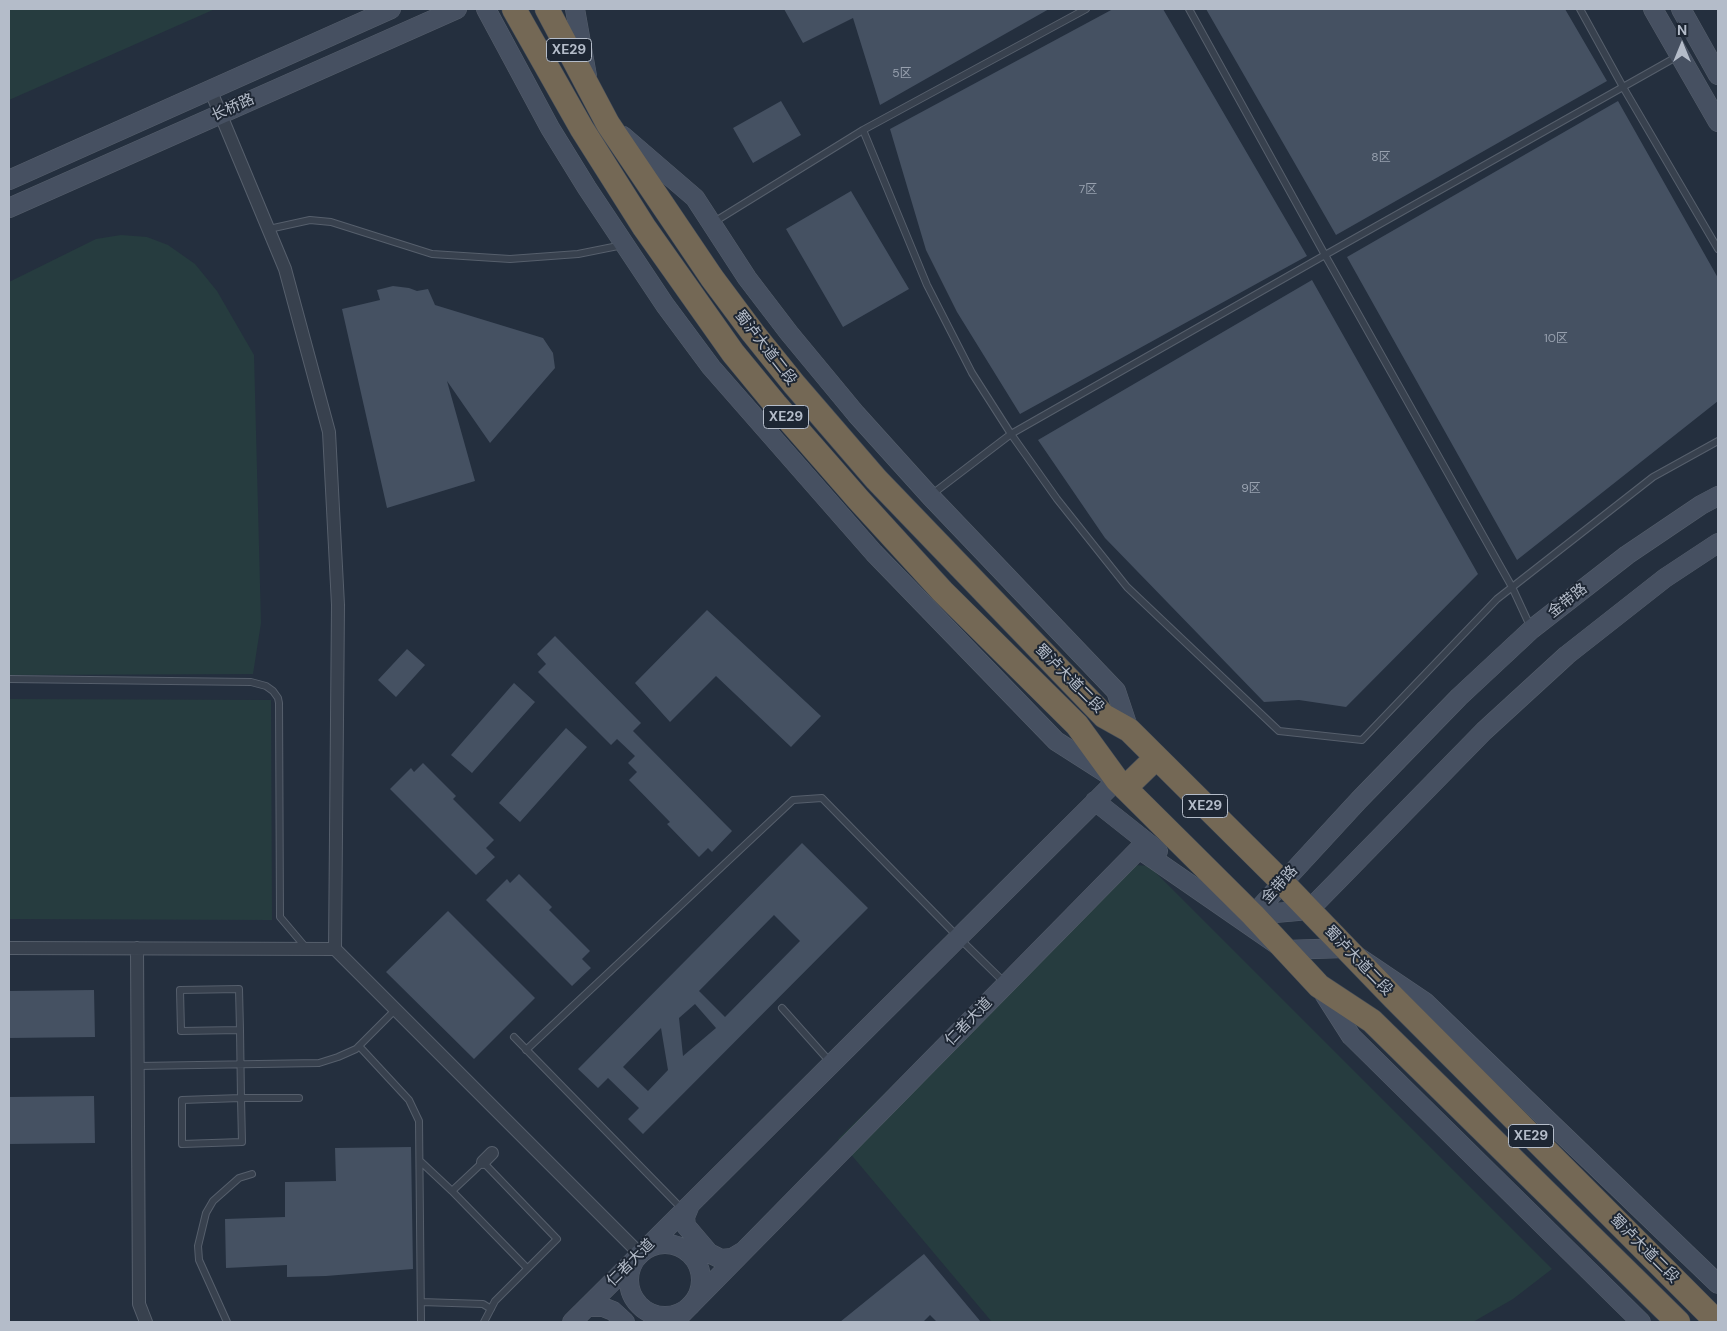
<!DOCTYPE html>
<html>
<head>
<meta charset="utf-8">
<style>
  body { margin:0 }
  #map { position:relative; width:1727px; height:1331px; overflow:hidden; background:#242f3e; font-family:"DM Sans",sans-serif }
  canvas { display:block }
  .frame { position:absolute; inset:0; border:10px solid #b4bcc9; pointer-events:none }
  .north { position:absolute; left:1657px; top:20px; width:50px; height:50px; -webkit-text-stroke:4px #1d2633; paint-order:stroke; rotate:0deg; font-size:14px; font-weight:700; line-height:20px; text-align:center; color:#b4bcc9 }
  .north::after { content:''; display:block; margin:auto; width:18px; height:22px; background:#b4bcc9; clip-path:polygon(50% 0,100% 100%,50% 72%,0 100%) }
</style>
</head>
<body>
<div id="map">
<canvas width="1727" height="1331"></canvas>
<div class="frame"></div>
<div class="north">N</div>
</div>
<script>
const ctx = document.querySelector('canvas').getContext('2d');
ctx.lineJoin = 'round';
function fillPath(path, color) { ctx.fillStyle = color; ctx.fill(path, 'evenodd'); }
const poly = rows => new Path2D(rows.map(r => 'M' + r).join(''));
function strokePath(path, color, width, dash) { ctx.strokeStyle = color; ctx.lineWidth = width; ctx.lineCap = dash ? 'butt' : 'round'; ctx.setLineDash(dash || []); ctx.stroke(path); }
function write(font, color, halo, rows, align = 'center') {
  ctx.font = font + ' "DM Sans","Noto Sans SC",sans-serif'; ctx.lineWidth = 4; ctx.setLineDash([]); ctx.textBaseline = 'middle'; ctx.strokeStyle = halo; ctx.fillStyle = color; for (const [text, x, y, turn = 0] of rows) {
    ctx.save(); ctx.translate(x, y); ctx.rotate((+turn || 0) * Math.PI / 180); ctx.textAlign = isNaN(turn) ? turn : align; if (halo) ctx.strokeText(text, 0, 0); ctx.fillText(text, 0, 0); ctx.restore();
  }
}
const green = poly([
  [9,9,215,9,9,100],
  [121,235,147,237,168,245,195,264,217,291,254,355,261,623,253,674,9,675,9,282,96,239],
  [9,699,271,700,272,920,9,919],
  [1120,864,1149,866,1552,1269,1513,1299,1473,1322,992,1322,838,1139]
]);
const building = poly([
  [784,9,1049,9,880,105,853,18,803,43],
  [1113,9,1163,9,1307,256,1020,414,957,312,926,250,890,129],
  [1206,9,1565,9,1607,81,1336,235],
  [781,101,801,135,753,163,733,128],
  [1618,101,1718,278,1718,401,1517,560,1347,257],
  [851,191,909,289,843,327,786,229],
  [1312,280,1478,574,1346,707,1299,700,1264,702,1105,538,1038,440],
  [393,286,409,288,417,291,428,289,435,305,543,338,553,353,555,368,490,443,447,381,475,481,387,508,342,309,380,300,377,290],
  [707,610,821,716,791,747,716,676,670,722,635,683],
  [555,636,641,723,633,731,732,831,712,852,708,848,699,857,667,824,670,822,629,780,637,772,628,763,635,756,617,739,611,745,538,672,546,664,537,654],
  [407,649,425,665,396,697,378,680],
  [514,683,535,702,472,773,451,755],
  [566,728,587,747,520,822,499,803],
  [423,763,456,796,453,799,494,840,486,848,495,857,476,875,390,789,411,768,414,772],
  [802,843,868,908,643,1134,628,1119,639,1108,608,1078,598,1088,578,1069],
  [774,915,800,941,725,1017,699,991],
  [695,1004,716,1028,683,1056,679,1018],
  [661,1028,668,1070,648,1091,623,1067],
  [519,874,552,907,549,910,590,951,582,959,591,968,572,986,486,900,507,879,510,883],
  [448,911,535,998,474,1059,386,972],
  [94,990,95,1037,9,1038,9,991],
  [94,1096,95,1143,9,1144,9,1097],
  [411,1147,413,1269,326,1276,287,1277,287,1265,226,1268,225,1219,285,1217,285,1182,336,1181,335,1148],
  [924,1254,981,1322,937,1322,930,1315,923,1322,840,1322]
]);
const lane = poly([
  [1189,9,1325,255,1512,587,1531,628],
  [1580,9,1623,87,1718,249],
  [863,130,927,285,972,373,1011,434,1057,499,1127,587,1279,731,1362,740,1497,599,1653,477,1718,441],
  [714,222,863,130,1086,9],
  [269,229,310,220,331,222,432,254,510,259,578,254,623,245],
  [931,495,1011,434,1325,255,1678,56],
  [9,679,251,682,266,686,273,691,278,698,279,703,280,917,307,949],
  [782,1008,831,1063],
  [240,1030,181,1031,180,990,239,989,240,1030,241,1098,242,1142,182,1144,182,1100,241,1098,299,1098],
  [514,1037,683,1210],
  [359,1046,409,1100,419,1121,421,1322],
  [526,1050,793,800,822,798,958,937,1005,983],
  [138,1066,319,1063,338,1057,356,1049,396,1009],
  [420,1161,452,1191],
  [421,1302,483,1304,491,1309],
  [227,1322,199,1260,198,1246,206,1213,213,1201,239,1178,252,1174],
  [484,1322,495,1301,557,1239,483,1162,452,1191,527,1268]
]);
const street = poly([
  [210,89,285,269,329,432,338,605,335,949],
  [9,948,335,949,640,1254],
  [137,948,139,1304,146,1322],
  [483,1162,492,1153]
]);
const secondary = poly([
  [486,9,550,128,587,188,665,305,711,367,874,553,1056,741,1117,780,572,1322],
  [575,9,587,76],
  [1653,9,1718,122],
  [1681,9,1718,75],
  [623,136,695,198,747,278,789,333,856,414,930,496,1116,691,1129,730],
  [9,180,391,9],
  [9,208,457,9],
  [1095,801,1158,851],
  [1253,915,1359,800,1459,697,1532,629,1627,555,1701,505,1718,496],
  [1253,915,1309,910,1484,731,1567,655,1665,578,1718,543],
  [1321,989,1351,1036,1641,1322],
  [690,1205,685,1217,686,1226,709,1253,721,1259,732,1258,742,1252],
  '629 1280a36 36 0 1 1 72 0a36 36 0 1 1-72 0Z',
  [587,1307,603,1307,613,1311,625,1322],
  [674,1322,1139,849,1285,950,1345,948,1425,1002,1718,1284]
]);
const highway = poly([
  [514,9,582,129,644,227,733,353,775,404,858,499,942,591,1077,725,1117,780,1253,915,1319,986,1372,1021,1678,1322],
  [547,9,608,124,712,278,753,333,794,384,876,479,1104,716,1129,730,1282,882,1394,998,1717,1322],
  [1125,788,1156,758]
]);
const numberNames = [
  ["5区",902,74],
  ["8区",1381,158],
  ["7区",1088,190],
  ["10区",1556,339],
  ["9区",1251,489]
];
const shields = [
  [569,50,45],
  [786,417,45],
  [1205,806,45],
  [1531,1136,45]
];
const shieldNames = [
  ["XE29",569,50],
  ["XE29",786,417],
  ["XE29",1205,806],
  ["XE29",1531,1136]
];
const streetNames = [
  ["长桥路",233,108,-24],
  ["蜀泸大道二段",765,348,52],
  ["金带路",1568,601,-38],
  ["蜀泸大道二段",1069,679,45],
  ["金带路",1280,885,-48],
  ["蜀泸大道二段",1358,961,46],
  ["仁者大道",969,1022,-46],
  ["蜀泸大道二段",1644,1249,45],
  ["仁者大道",631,1263,-45]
];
fillPath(green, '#263c3f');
fillPath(building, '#455162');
strokePath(lane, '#565f6c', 8);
strokePath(street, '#565f6c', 14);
strokePath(secondary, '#565f6c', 20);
strokePath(highway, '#434c59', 25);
strokePath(lane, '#38414e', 6);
strokePath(street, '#38414e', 12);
strokePath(secondary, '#465061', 19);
strokePath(highway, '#746855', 24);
write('12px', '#98a1af', null, numberNames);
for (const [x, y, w] of shields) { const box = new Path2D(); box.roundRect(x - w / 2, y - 11.5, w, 23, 4); ctx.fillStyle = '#1d2633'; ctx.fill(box); strokePath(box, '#b4bcc9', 1); }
write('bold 14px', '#b4bcc9', null, shieldNames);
write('15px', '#b4bcc9', '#1d2633', streetNames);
</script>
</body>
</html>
